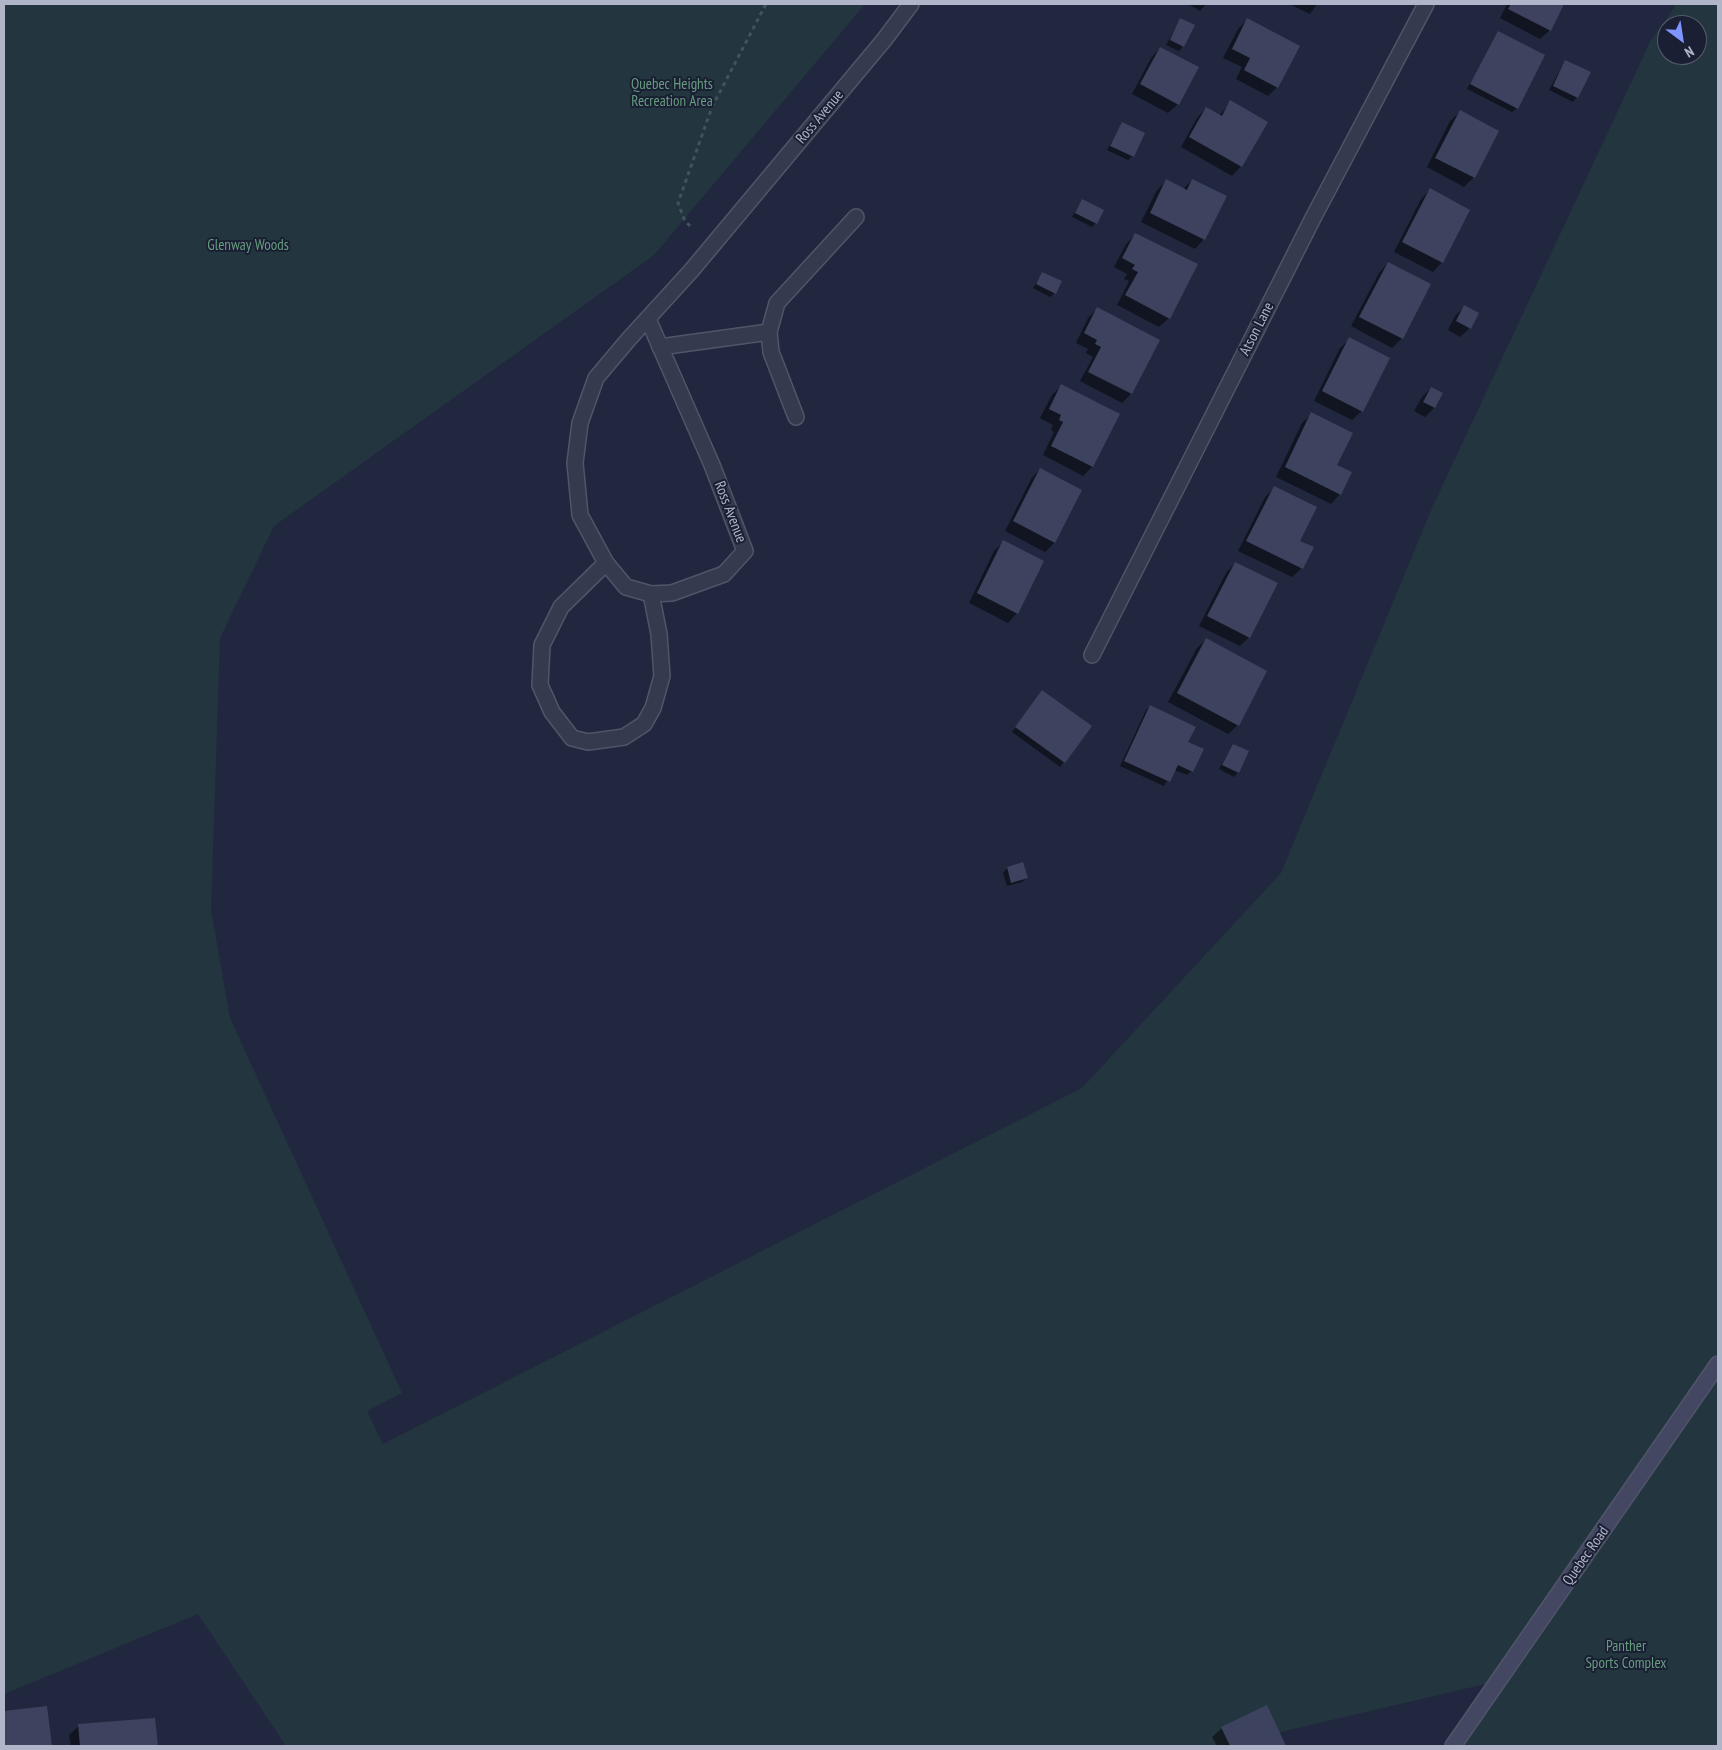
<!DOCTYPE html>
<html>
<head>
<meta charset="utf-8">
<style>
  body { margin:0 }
  #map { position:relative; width:1722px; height:1750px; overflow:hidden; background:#21273e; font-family:"PT Sans Narrow",sans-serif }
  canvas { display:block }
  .frame { position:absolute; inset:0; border:5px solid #b1b5ca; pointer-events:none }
  .north { position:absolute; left:1657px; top:15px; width:50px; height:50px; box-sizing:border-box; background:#1a1f33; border:1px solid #565b6f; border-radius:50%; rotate:149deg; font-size:14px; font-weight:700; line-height:20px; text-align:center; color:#b1b5ca }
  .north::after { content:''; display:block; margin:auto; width:18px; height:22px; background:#8094ff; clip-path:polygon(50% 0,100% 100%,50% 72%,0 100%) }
</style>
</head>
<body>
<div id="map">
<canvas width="1722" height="1750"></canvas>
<div class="frame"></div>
<div class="north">N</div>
</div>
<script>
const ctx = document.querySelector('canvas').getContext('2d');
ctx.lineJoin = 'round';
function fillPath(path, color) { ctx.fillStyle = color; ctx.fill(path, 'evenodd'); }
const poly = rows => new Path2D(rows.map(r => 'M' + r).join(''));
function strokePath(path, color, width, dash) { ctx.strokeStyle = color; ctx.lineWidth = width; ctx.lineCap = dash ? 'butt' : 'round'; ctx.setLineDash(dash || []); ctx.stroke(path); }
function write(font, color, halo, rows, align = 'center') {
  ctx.font = font + ' "PT Sans Narrow",sans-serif'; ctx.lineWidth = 4; ctx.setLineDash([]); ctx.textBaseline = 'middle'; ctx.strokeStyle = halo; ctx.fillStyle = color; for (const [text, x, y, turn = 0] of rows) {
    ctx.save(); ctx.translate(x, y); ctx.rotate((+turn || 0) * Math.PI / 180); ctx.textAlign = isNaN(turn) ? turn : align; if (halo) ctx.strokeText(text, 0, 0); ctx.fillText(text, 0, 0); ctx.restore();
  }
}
const green = poly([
  [4,4,865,4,654,255,274,526,220,638,211,910,230,1018,402,1393,367,1411,383,1444,1082,1088,1281,873,1432,508,1651,40,1677,4,1718,4,1718,1746,1453,1746,1498,1681,1221,1746,286,1746,198,1614,4,1694],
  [1667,25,1697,25,1697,55,1667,55]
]);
const shadow = poly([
  [1188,4,1206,4,1200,11],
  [1289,4,1317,4,1310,14],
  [1507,4,1563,4,1550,30,1540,39,1500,18],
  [1181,20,1183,46,1179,51,1166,45],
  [1247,20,1277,87,1268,96,1236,79,1242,67,1223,58,1238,29],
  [1499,32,1517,108,1512,112,1467,89],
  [1160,48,1178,104,1168,113,1132,94,1151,58],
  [1565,61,1577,97,1573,102,1549,90],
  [1231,102,1241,166,1232,176,1181,147,1197,118,1206,108,1219,116],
  [1460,112,1498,131,1474,177,1464,187,1427,167,1450,121],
  [1122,124,1133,156,1128,160,1107,150],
  [1192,180,1204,239,1195,249,1141,222,1157,190,1166,181,1183,189],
  [1430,190,1442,262,1433,272,1394,252,1421,199],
  [1082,201,1096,223,1092,227,1072,217],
  [1136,234,1169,318,1159,327,1117,305,1129,281,1124,279,1127,274,1114,267,1126,244],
  [1388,263,1429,285,1401,339,1392,348,1351,326,1379,273],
  [1042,273,1055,293,1050,297,1033,288],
  [1464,307,1470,328,1460,337,1448,330,1455,316],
  [1097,309,1158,340,1131,394,1122,403,1080,381,1093,357,1086,353,1088,349,1076,343,1088,318],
  [1350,339,1362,411,1352,420,1314,401,1340,348],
  [1061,386,1092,467,1083,476,1043,455,1054,432,1051,430,1053,425,1040,418,1052,395],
  [1431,388,1442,394,1434,408,1425,417,1414,411,1422,397],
  [1312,414,1335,466,1340,494,1331,504,1276,477,1302,423],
  [1040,469,1081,490,1054,543,1045,552,1005,531,1031,479],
  [1274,488,1302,568,1292,577,1238,551,1265,497],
  [1004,542,1017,613,1008,623,969,603,994,551],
  [1235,563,1249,637,1240,646,1199,626,1226,573],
  [1206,639,1238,725,1228,734,1168,702,1197,648],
  [1042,691,1091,726,1060,767,1012,732],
  [1150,706,1186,742,1192,771,1187,775,1174,770,1164,786,1120,766,1146,710],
  [1233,745,1238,772,1234,777,1219,769],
  [1022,864,1027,878,1022,882,1007,886,1003,873,1007,868],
  [1267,1706,1285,1746,1217,1746,1212,1737,1222,1728],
  [46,1708,50,1746,4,1746,4,1712],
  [154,1719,156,1746,71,1746,69,1735,79,1726]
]);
const building = poly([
  [1511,4,1564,4,1551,31,1508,9],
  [1180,18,1195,25,1184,47,1170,40],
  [1247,18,1300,46,1278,88,1244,70,1250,58,1232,49],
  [1498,31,1545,55,1518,109,1470,84],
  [1160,47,1199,67,1179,105,1140,84],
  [1565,60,1591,72,1578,98,1553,86],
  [1230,100,1268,122,1242,167,1189,137,1206,107,1222,116],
  [1460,110,1499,131,1475,178,1435,158],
  [1122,122,1145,133,1134,157,1110,146],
  [1166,179,1187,190,1192,179,1227,196,1205,240,1150,213],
  [1430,188,1470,210,1443,263,1402,242],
  [1082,199,1104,210,1097,224,1075,213],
  [1135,233,1198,264,1170,319,1125,295,1138,272,1132,269,1135,265,1122,258],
  [1388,262,1431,284,1403,339,1359,317],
  [1042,272,1062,281,1056,294,1036,284],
  [1464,305,1479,313,1471,329,1456,321],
  [1097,307,1160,340,1132,394,1088,372,1101,347,1095,344,1097,340,1084,333],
  [1349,337,1390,358,1363,412,1322,391],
  [1061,384,1120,414,1093,467,1051,446,1063,422,1059,420,1061,415,1049,409],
  [1431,387,1443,393,1435,408,1423,402],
  [1311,412,1353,433,1337,465,1352,472,1341,495,1285,467],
  [1040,468,1082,490,1055,543,1013,521],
  [1274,486,1317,507,1300,541,1314,547,1303,569,1246,541],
  [1003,540,1044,561,1018,614,977,593],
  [1235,562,1278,583,1250,638,1207,616],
  [1206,638,1267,671,1239,726,1177,693],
  [1042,690,1092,726,1065,763,1015,727],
  [1150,705,1196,727,1188,742,1204,749,1193,772,1178,765,1170,782,1124,761],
  [1233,744,1249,751,1239,773,1222,765],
  [1023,862,1028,878,1011,883,1007,867],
  [1267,1705,1286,1746,1230,1746,1221,1727],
  [47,1706,52,1746,4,1746,4,1711],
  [155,1718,158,1746,80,1746,78,1724]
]);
const path = poly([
  [690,226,685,221,678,203,712,107,766,4]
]);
const lane = poly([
  [660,347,769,332],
  [796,417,771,352,769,332,777,303,856,217],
  [606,563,561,607,542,645,540,685,552,712,572,738,588,742,624,737,644,724,653,708,662,676,659,634,651,594]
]);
const street = poly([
  [648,319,712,465,745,551,724,574,672,593,651,594,626,587,606,563,580,515,575,463,580,423,596,378,628,340,691,271,884,40,911,4],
  [1092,655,1313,218,1426,4]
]);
const secondary = poly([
  [1453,1746,1718,1364]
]);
const parkNames = [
  ["Quebec Heights",672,85],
  ["Recreation Area",672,102],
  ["Glenway Woods",248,246],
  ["Panther",1626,1647],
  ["Sports Complex",1626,1664]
];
const streetNames = [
  ["Ross Avenue",820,117,-50],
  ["Atson Lane",1257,329,-63],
  ["Ross Avenue",730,512,69],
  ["Quebec Road",1586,1556,-55]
];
fillPath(green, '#23363f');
fillPath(shadow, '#0007');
fillPath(building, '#3d435f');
strokePath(lane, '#505569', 18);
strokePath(street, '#505569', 18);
strokePath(secondary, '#505569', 18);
strokePath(path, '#41535c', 3, [4, 4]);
strokePath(lane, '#353a4e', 15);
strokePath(street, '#353a4e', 15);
strokePath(secondary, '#434762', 15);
write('15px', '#669d7f', '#1a1f33', parkNames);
write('15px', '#b1b5ca', '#1a1f33', streetNames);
</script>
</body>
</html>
